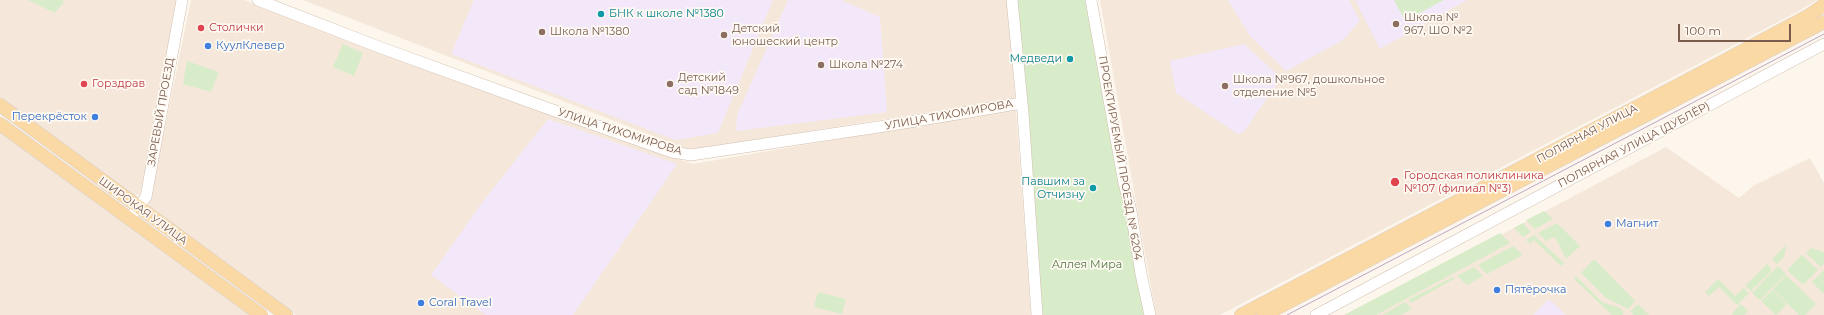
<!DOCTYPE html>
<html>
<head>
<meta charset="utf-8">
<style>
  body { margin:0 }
  #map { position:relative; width:1824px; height:315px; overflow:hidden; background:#fdf6ec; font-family:Montserrat,sans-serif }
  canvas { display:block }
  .scale { position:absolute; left:1678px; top:24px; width:113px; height:18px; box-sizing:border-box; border:2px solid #7a5c4d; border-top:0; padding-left:5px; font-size:12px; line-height:14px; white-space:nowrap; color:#7a5c4d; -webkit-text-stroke:3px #fffaf3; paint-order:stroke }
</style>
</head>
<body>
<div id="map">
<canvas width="1824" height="315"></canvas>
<div class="scale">100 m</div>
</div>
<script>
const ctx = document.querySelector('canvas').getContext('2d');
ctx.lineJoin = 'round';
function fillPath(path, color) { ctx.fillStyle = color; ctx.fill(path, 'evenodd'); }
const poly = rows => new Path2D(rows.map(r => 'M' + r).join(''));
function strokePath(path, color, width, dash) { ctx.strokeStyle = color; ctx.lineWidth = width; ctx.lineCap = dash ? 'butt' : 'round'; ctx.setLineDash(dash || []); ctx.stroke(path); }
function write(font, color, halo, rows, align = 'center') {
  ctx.font = font + ' Montserrat,sans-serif'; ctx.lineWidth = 3.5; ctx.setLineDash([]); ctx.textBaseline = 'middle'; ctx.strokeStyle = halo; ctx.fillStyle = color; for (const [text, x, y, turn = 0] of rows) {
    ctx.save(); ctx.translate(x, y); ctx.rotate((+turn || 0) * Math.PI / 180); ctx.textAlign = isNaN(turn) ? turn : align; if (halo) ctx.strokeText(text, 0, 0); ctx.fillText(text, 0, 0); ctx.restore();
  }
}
const residential = poly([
  [0,0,176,0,150,151,140,194,134,196,0,98],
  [191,0,244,0,426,70,693,164,1013,109,1016,111,1031,315,296,315,151,210,149,205],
  [303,0,1008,0,1015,96,1013,99,689,150],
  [1100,0,1817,0,1797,12,1220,315,1156,315],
  [0,128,254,315,0,315],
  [1666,147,1739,198,1753,186,1810,158,1824,183,1824,315,1350,315]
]);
const education = poly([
  [474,0,773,0,718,133,675,140,451,54],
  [788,0,841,0,880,17,887,112,736,131,737,115],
  [1228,0,1349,0,1360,21,1343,40,1286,71,1250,36],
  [1355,0,1467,0,1380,49],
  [1244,44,1281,78,1243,133,1238,134,1176,93,1170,61],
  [548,119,677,164,573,315,486,315,431,275,481,204],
  [1549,299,1566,315,1533,315]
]);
const green = poly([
  [28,0,62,0,64,2,55,13],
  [1017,0,1089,0,1147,315,1041,315],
  [1394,0,1444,0,1405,21],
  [343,44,363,53,354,76,333,67],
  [187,61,219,72,211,92,183,84],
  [1544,211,1553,219,1535,229,1526,220],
  [1523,223,1531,232,1523,237,1514,228],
  [1557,223,1580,246,1566,259,1555,237,1546,241,1538,233],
  [1500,233,1510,243,1376,315,1344,315],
  [1534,235,1564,263,1561,266,1534,240,1530,244,1526,240],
  [1786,245,1784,257,1777,264,1772,259],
  [1513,246,1523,255,1487,274,1478,265],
  [1811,248,1824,252,1824,264,1821,267,1806,253],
  [1802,255,1818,270,1803,285,1787,270],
  [1594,259,1635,301,1628,309,1605,297,1581,273],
  [1767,264,1772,270,1751,291,1745,286],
  [1778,266,1786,274,1760,300,1752,293],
  [1474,267,1483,276,1467,285,1457,276],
  [1824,270,1824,294,1812,282],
  [1786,275,1816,304,1805,315,1799,315,1773,289],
  [1576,276,1602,302,1620,308,1624,312,1622,315,1612,315,1574,279],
  [1453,277,1454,279,1411,303,1408,300],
  [1718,279,1735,296,1744,288,1749,293,1737,305,1719,287,1709,296,1705,292],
  [1773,290,1787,304,1776,315,1761,301],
  [818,292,846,299,842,314,814,307],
  [1405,302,1412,309,1401,315,1382,315],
  [1638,304,1649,315,1634,315,1630,312],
  [1741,304,1748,311,1744,315,1731,315]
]);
const minor = poly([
  [258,0,379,47,544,107,672,152,691,155,892,125,1022,103],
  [1012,0,1023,113,1037,315],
  [1091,0,1124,183,1131,211,1141,274,1150,315],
  [129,219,146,197,182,0],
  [1316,315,1824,44]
]);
const major = poly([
  [0,105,286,315],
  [0,124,261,315],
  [1241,315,1720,63,1808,16,1824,5],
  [1264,315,1824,22]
]);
const tram = poly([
  [1287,315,1824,34]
]);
const markers = [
  [601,14,4,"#0f9aa8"],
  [1396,24,4,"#8d6e63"],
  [201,28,4,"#e0444e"],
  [542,32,4,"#8d6e63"],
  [724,35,4,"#8d6e63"],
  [208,46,4,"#3f7fe0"],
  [1070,59,4,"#0f9aa8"],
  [821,65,4,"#8d6e63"],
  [84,84,4,"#e0444e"],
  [670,84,4,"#8d6e63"],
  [1225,86,4,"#8d6e63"],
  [95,117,4,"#3f7fe0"],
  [1395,182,5,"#e0444e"],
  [1093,188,4,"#0f9aa8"],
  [1608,224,4,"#3f7fe0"],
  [1497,290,4,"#3f7fe0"],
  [421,303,4,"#3f7fe0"]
];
const cultureNames = [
  ["БНК к школе №1380",609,14,"left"],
  ["Медведи",1062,59],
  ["Павшим за",1085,182],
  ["Отчизну",1085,195]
];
const educationNames = [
  ["Школа №",1404,18],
  ["967, ШО №2",1404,31],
  ["Детский",732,29],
  ["юношеский центр",732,42],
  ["Школа №1380",550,32],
  ["Школа №274",829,65],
  ["Детский",678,78],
  ["сад №1849",678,91],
  ["Школа №967, дошкольное",1233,80],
  ["отделение №5",1233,93]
];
const healthNames = [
  ["Столички",209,28],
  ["Горздрав",92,84],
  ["Городская поликлиника",1404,176],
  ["№107 (филиал №3)",1404,189]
];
const shopNames = [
  ["КуулКлевер",216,46],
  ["Перекрёсток",87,117,"right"],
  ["Магнит",1616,224],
  ["Пятёрочка",1505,290],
  ["Coral Travel",429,303]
];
const streetNames = [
  ["ЗАРЕВЫЙ ПРОЕЗД",161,112,-80],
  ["УЛИЦА ТИХОМИРОВА",949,115,-10],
  ["УЛИЦА ТИХОМИРОВА",620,132,18],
  ["ПОЛЯРНАЯ УЛИЦА",1587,134,-28],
  ["ПОЛЯРНАЯ УЛИЦА (ДУБЛЁР)",1634,145,-28],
  ["ПРОЕКТИРУЕМЫЙ ПРОЕЗД № 6204",1120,158,80],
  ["ШИРОКАЯ УЛИЦА",143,211,36]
];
const parkNames = [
  ["Аллея Мира",1087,265]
];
fillPath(residential, '#f5e8da');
fillPath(education, '#f3e8fa');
fillPath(green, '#d8ecc9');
strokePath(minor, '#d1beb0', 12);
strokePath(major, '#dad1cd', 14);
strokePath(minor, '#fff', 11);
strokePath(major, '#fbd9a5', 13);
strokePath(tram, '#b9a8c9', 1);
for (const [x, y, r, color] of markers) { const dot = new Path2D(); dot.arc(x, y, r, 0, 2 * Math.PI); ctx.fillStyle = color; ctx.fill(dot); strokePath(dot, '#fffaf3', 1.5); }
write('11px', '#0d838f', '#fffaf3', cultureNames, 'right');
write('11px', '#785e54', '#fffaf3', educationNames, 'left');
write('11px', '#be3a42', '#fffaf3', healthNames, 'left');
write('11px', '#366cbe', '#fffaf3', shopNames, 'left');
write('11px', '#7a5c4d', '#fffaf3', streetNames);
write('11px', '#537a41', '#fffaf3', parkNames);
</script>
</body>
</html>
